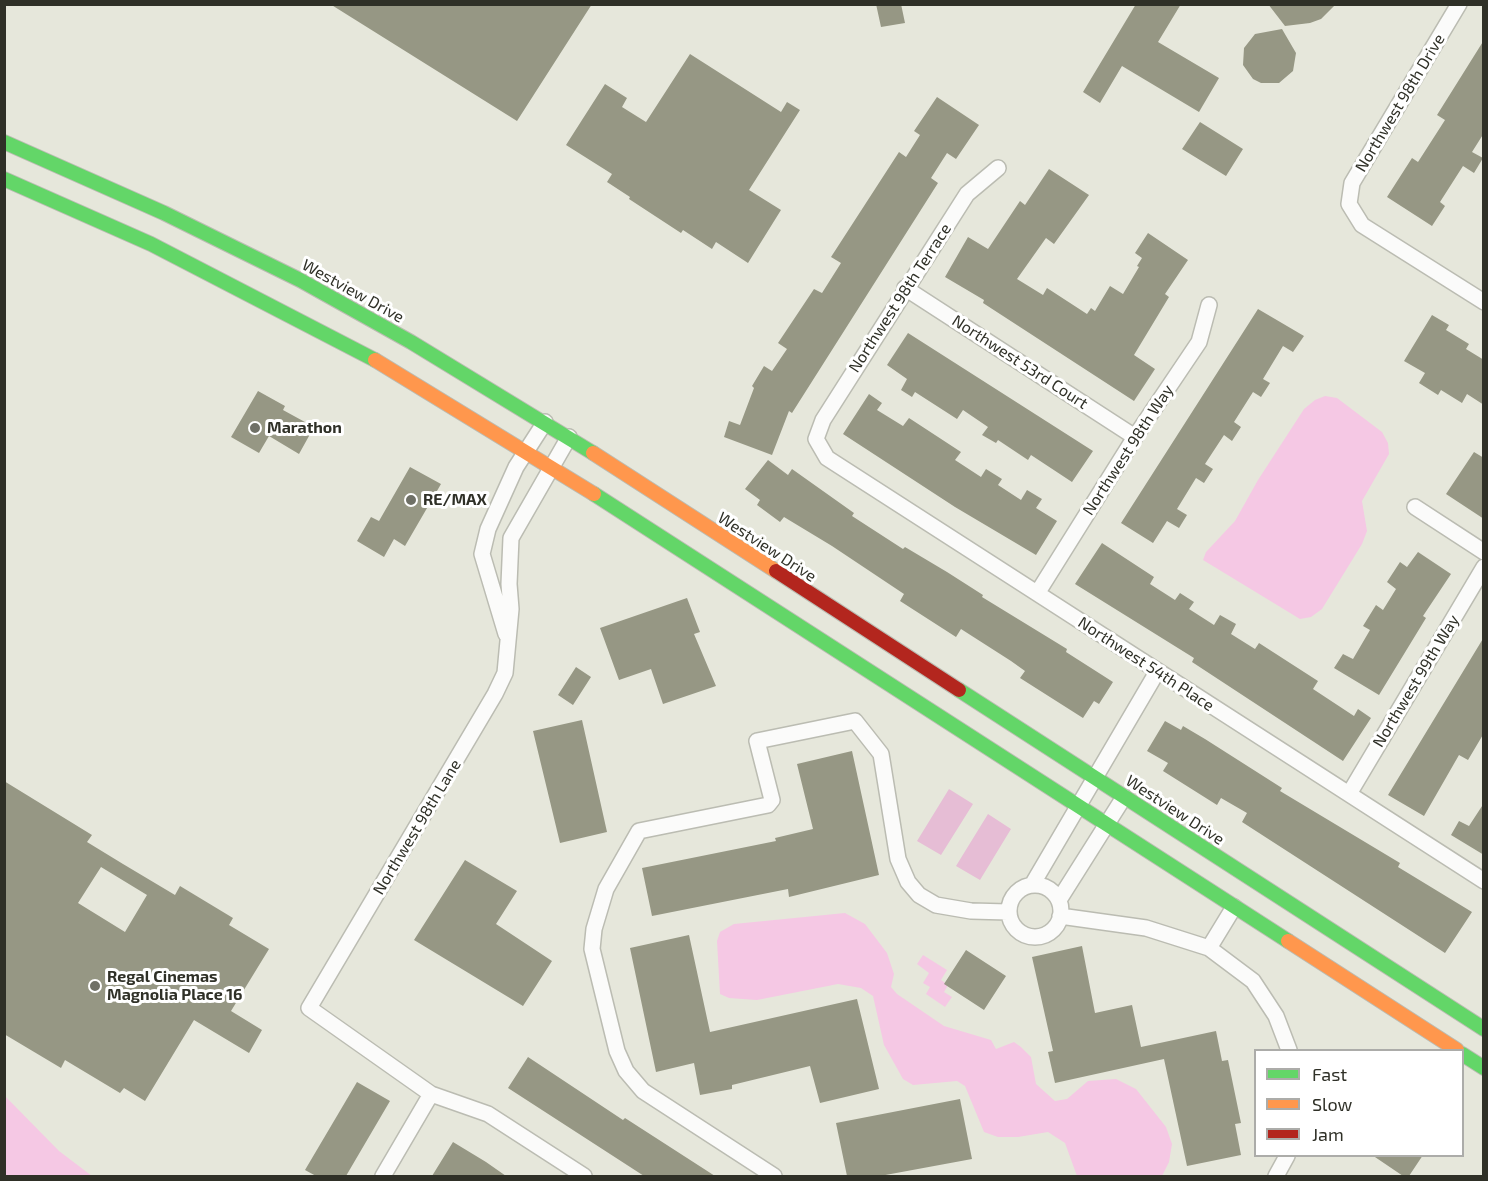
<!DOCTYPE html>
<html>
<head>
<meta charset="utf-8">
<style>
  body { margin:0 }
  #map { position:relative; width:1488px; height:1181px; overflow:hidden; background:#e6e7db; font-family:"Exo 2",sans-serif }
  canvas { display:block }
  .frame { position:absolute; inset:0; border:6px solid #2f3027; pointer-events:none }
  .legend { position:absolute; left:1254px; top:1049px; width:210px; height:108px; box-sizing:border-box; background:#fff; border:2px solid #acaca9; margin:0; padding:8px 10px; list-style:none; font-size:18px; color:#2f3027 }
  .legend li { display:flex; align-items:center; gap:12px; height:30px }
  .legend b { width:30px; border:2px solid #acaca9 }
</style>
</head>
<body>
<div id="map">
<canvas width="1488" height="1181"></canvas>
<div class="frame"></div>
<ul class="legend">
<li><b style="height:8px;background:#63d668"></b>Fast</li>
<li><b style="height:8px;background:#ff974d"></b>Slow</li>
<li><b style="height:8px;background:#b3261e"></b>Jam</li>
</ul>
</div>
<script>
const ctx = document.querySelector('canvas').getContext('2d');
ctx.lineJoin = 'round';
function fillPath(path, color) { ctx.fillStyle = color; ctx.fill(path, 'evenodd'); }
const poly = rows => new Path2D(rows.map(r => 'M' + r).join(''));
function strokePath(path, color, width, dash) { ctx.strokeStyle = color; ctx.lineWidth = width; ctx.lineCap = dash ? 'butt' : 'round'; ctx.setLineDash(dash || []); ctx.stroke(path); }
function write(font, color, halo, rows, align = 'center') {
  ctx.font = font + ' "Exo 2",sans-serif'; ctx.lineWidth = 6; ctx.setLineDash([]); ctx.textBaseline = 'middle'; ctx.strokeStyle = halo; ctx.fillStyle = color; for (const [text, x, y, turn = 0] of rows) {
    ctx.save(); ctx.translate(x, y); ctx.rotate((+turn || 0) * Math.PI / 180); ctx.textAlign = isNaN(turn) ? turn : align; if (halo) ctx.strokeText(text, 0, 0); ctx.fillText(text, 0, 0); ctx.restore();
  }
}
const green = poly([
  [949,789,973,804,941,855,917,841],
  [988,814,1011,829,980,880,956,866]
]);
const water = poly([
  [1325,396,1337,398,1382,432,1388,443,1389,454,1362,501,1367,531,1362,544,1322,609,1311,617,1300,619,1203,560,1206,552,1235,521,1258,480,1304,409,1315,400],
  [845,913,865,924,887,953,894,974,891,987,897,994,944,1026,991,1040,996,1049,1014,1042,1021,1047,1031,1057,1036,1084,1055,1101,1067,1099,1088,1081,1116,1079,1136,1089,1166,1127,1172,1144,1169,1162,1162,1176,1077,1176,1065,1143,1048,1132,1018,1137,998,1137,984,1132,965,1086,957,1081,913,1085,903,1079,884,1045,873,996,861,988,838,984,757,1000,729,998,720,994,717,941,720,932,734,924],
  [923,955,947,970,941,980,948,985,944,992,952,997,945,1007,926,994,930,987,923,983,929,973,917,964],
  [4,1095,59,1151,92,1176,5,1176]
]);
const building = poly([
  [330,4,592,4,517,121],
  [876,4,901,4,905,23,881,27],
  [1136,4,1181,4,1158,42,1219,78,1199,112,1122,66,1100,103,1083,92],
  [1268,4,1336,4,1321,19,1310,23,1285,26],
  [1282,29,1296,53,1293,71,1279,83,1261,83,1253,79,1243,65,1244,48,1255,34],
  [1484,40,1484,133,1472,152,1483,158,1474,173,1463,166,1440,202,1445,206,1432,226,1387,197,1412,158,1418,162,1445,120,1437,115],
  [690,54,781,112,787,102,800,110,749,190,781,210,748,263,716,242,712,249,683,230,681,233,629,199,630,197,607,182,612,174,566,145,605,84,627,98,622,107,646,122],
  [937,97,979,125,956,159,947,153,931,178,938,183,792,413,789,411,772,455,724,437,729,421,740,425,754,388,752,386,764,366,772,371,787,349,778,343,814,289,822,293,841,263,831,257,899,152,906,157,920,135,914,131],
  [1200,122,1243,149,1226,176,1182,149],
  [1049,169,1089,195,1054,244,1046,238,1017,279,1043,295,1047,288,1087,314,1091,308,1095,311,1110,286,1123,294,1139,267,1137,266,1142,258,1135,253,1148,233,1188,260,1165,294,1169,297,1134,355,1155,369,1134,401,983,303,984,300,945,277,968,237,988,249,1020,201,1025,205],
  [1258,309,1304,336,1293,352,1283,346,1263,379,1270,383,1261,397,1253,392,1234,422,1241,427,1232,441,1224,435,1205,464,1213,469,1204,483,1196,478,1177,509,1187,515,1179,528,1167,521,1153,543,1121,523],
  [1432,315,1449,325,1446,330,1469,344,1466,349,1484,360,1484,405,1467,394,1462,403,1441,390,1438,395,1419,383,1425,373,1404,361],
  [908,333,1093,451,1072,482,1031,455,1028,460,998,440,996,443,982,435,988,427,963,410,957,419,915,392,912,397,901,390,907,379,887,365],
  [258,391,285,406,283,410,314,427,299,454,269,436,259,453,231,437],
  [869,394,882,403,877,410,903,426,909,418,961,452,955,460,981,477,986,469,1002,479,998,485,1021,500,1027,490,1042,499,1036,508,1057,521,1036,555,955,507,843,434],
  [1474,452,1484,458,1484,519,1446,494],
  [768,460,788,475,792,469,854,513,852,516,903,549,905,547,947,572,983,595,982,597,1067,649,1066,652,1113,682,1099,704,1094,701,1083,718,1020,678,1025,671,1011,661,961,629,956,637,900,601,904,594,832,546,784,517,780,522,757,505,760,500,745,489],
  [410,467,441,484,405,546,394,539,384,557,357,541,371,517,379,521],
  [1102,543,1154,577,1150,584,1175,600,1180,593,1194,602,1189,609,1214,625,1220,615,1236,624,1231,634,1255,649,1259,643,1290,663,1318,681,1313,689,1354,716,1358,709,1371,718,1343,761,1192,662,1194,658,1075,584],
  [1418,552,1451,574,1423,616,1426,618,1379,695,1334,668,1343,654,1353,659,1370,630,1363,626,1376,605,1383,610,1396,589,1387,582,1400,562,1407,567],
  [687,598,700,632,694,634,716,686,663,704,651,669,619,680,600,628],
  [1484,637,1484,733,1468,760,1459,755,1424,816,1388,795],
  [576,667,591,677,573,705,558,695],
  [582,720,607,832,560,843,533,731],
  [1165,721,1181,730,1183,726,1205,739,1282,788,1280,791,1400,863,1398,867,1472,912,1445,953,1242,822,1247,813,1221,798,1217,805,1163,771,1168,763,1147,751],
  [852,751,879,875,789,897,788,889,652,916,642,868,776,841,775,838,813,829,797,764],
  [4,781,92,835,87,842,123,864,175,895,180,886,233,918,229,925,269,949,231,1011,262,1030,249,1053,194,1020,145,1101,124,1088,120,1093,65,1060,61,1068,4,1034],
  [101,867,147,895,125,932,78,903],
  [1484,803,1484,855,1451,835,1459,821,1469,826],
  [465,860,517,891,496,924,552,961,523,1006,414,940],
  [689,935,710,1032,857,999,879,1089,820,1103,810,1066,732,1085,732,1089,700,1095,694,1063,656,1072,630,948],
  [1082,946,1095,1013,1132,1005,1141,1047,1216,1031,1222,1061,1228,1060,1241,1123,1235,1124,1241,1155,1187,1166,1164,1059,1055,1083,1048,1052,1053,1051,1032,957],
  [966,950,1006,976,984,1010,944,984],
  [528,1057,623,1120,625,1118,715,1176,644,1176,508,1088],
  [357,1082,390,1101,346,1176,316,1176,305,1170],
  [960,1099,972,1159,880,1176,847,1176,836,1123],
  [453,1142,486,1162,506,1176,432,1176],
  [1372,1155,1423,1155,1409,1176,1403,1176]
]);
const street = poly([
  [1459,4,1352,183,1349,204,1362,225,1484,302],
  [998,168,967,194,823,420,816,439,827,458,1484,881],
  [905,288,1135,437],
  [569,437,511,538,509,584,511,609,505,673,495,694,309,1008,431,1094,488,1114,584,1176],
  [1415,507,1484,552],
  [1038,592,1135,437,1199,342,1209,305],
  [506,634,482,554,488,529,516,467,545,422],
  [1349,794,1484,567],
  '1009 911a26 26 0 1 1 52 0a26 26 0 1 1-52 0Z',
  [1032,885,1157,672],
  [1059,900,1124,797],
  [1060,916,1146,928,1209,948,1253,981,1276,1016,1289,1050],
  [1209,948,1234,907],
  [383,1176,431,1094],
  [774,1176,643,1091,626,1071,617,1051,592,949,594,929,606,889,639,831,768,805,772,800,757,741,855,721,881,754,898,859,908,882,919,895,936,905,971,911,1008,912],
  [1276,1176,1287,1156]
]);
const fast = poly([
  [4,142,164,213,300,280,411,342,593,453],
  [4,179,151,244,375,360],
  [594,494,1288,941],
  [959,690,1484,1029],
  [1462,1054,1484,1068]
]);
const slow = poly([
  [375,360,594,494],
  [593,453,776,571],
  [1288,941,1457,1050]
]);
const jam = poly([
  [776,571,959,690]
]);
const markers = [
  [255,428,6,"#6f7066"],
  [411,500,6,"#6f7066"],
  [95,986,6,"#6f7066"]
];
const streetNames = [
  ["Northwest 98th Drive",1400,103,-59],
  ["Westview Drive",353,291,29],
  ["Northwest 98th Terrace",900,298,-57],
  ["Northwest 53rd Court",1020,362,33],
  ["Northwest 98th Way",1128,450,-57],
  ["Westview Drive",767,547,33],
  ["Northwest 54th Place",1146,664,33],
  ["Northwest 99th Way",1416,681,-59],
  ["Westview Drive",1175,810,33],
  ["Northwest 98th Lane",417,827,-59]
];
const poiNames = [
  ["Marathon",267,428],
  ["RE/MAX",423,500],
  ["Regal Cinemas",107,977],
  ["Magnolia Place 16",107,995]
];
fillPath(green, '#e6bdd5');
fillPath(water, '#f5c8e4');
fillPath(building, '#969784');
strokePath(street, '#bbbcb2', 18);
strokePath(fast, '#bbbcb2', 16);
strokePath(slow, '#bbbcb2', 16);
strokePath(jam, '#bbbcb2', 16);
strokePath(street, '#fbfbfa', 15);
strokePath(fast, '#63d668', 14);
strokePath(slow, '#ff974d', 14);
strokePath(jam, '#b3261e', 14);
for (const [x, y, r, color] of markers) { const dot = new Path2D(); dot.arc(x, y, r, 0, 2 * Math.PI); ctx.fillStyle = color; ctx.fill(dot); strokePath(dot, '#fff', 2); }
write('16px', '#2f3027', '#fff', streetNames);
write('bold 16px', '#2f3027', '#fff', poiNames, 'left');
</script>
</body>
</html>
